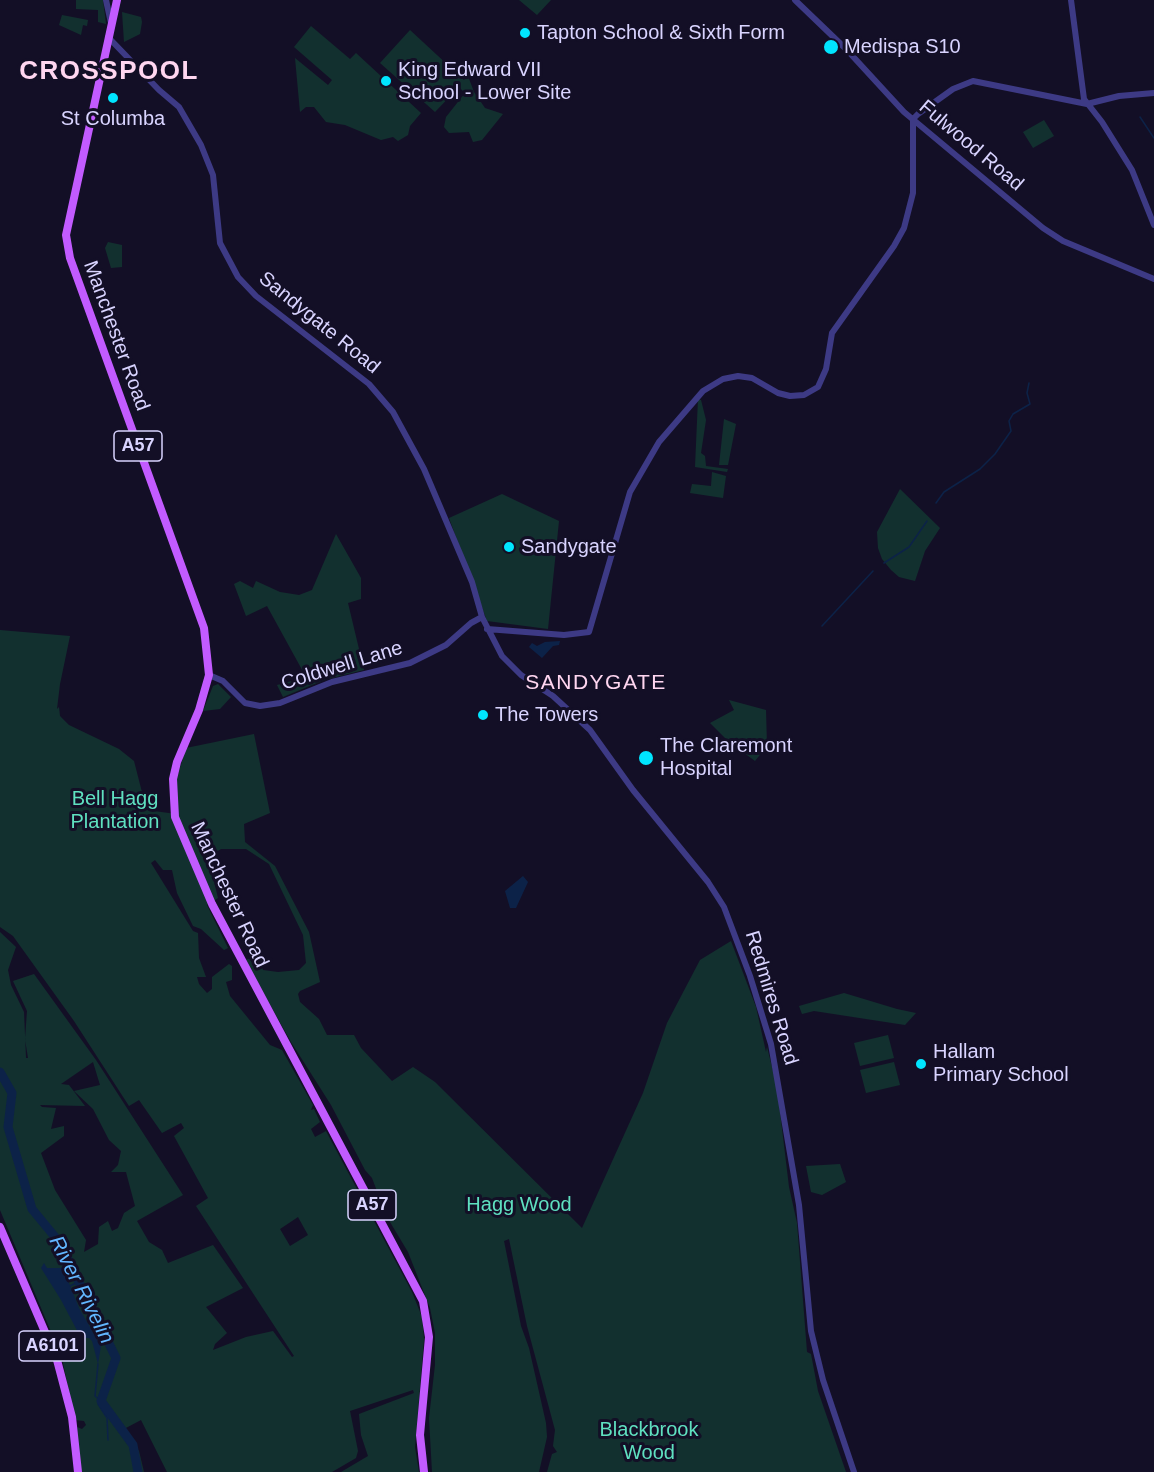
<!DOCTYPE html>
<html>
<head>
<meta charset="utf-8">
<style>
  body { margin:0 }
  canvas { display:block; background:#130f26 }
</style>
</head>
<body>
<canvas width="1154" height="1472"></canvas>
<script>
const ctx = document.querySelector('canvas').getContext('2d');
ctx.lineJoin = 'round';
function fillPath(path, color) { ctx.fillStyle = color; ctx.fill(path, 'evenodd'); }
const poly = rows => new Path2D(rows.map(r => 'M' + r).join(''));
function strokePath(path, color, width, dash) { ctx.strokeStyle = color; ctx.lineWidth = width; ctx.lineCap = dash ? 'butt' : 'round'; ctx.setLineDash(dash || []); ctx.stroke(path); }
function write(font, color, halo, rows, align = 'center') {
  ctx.font = font + ' Arial,sans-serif'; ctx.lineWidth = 6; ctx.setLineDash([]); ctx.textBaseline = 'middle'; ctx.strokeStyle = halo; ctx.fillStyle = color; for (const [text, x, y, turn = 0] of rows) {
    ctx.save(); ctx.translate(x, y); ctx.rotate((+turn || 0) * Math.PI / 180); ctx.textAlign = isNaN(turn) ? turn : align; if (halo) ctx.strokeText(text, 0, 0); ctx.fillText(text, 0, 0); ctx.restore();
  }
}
const green = poly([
  [76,0,103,0,106,24,98,22,98,10,76,9],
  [519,0,551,0,537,15],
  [122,12,141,17,142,22,140,34,124,42],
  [62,15,88,20,87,26,83,25,81,35,59,25],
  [311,26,350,59,356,53,421,113,410,126,408,135,398,141,393,137,381,140,345,125,326,122,314,107,306,107,300,112,295,58,328,85,332,80,294,47],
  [410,30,464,80,468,76,474,92,485,108,503,114,482,140,473,142,469,132,449,133,444,127,446,117,465,93,459,87,435,112,380,63],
  [1044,120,1054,136,1033,148,1023,132],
  [108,242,122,245,122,267,111,268,105,248],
  [698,399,701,400,706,420,701,453,705,456,706,466,728,469,727,472,695,467],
  [724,419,736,424,728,465,719,465],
  [712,472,726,476,723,498,690,493,692,484,711,486],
  [900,489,940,528,925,551,915,581,899,577,891,570,882,559,878,548,877,532],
  [502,494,559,521,548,629,487,621,449,518],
  [336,534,361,578,361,599,348,603,364,670,324,680,283,697,277,685,306,677,267,606,246,616,234,584,240,581,253,588,256,581,280,592,299,595,312,590],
  [0,630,70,636,60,684,57,709,59,707,60,716,69,725,119,749,134,761,144,800,154,811,176,814,176,781,186,748,254,734,270,813,244,824,245,842,275,866,309,932,320,982,300,991,298,994,300,1002,319,1019,327,1035,354,1035,361,1048,392,1081,413,1067,435,1082,582,1228,643,1093,667,1023,700,960,731,941,756,1007,766,1052,767,1047,777,1087,789,1187,797,1223,807,1352,811,1354,818,1391,846,1472,547,1472,552,1454,557,1452,553,1446,555,1430,527,1326,509,1239,504,1241,521,1326,529,1348,546,1423,547,1437,539,1472,432,1472,429,1418,435,1365,435,1333,430,1308,408,1252,387,1217,372,1178,365,1170,331,1105,291,1042,245,960,258,956,263,970,278,972,299,970,306,963,303,935,269,864,246,849,221,849,208,857,218,898,207,905,228,948,224,950,201,929,193,926,177,893,172,870,163,870,155,860,151,863,193,931,198,933,199,958,206,977,197,977,199,984,207,993,212,989,212,977,229,964,232,966,232,980,226,982,230,996,270,1045,282,1050,313,1105,311,1110,314,1109,320,1122,311,1129,315,1137,326,1131,412,1292,422,1317,424,1339,415,1447,419,1472,341,1472,368,1456,361,1435,359,1414,414,1393,413,1390,350,1411,358,1451,356,1458,332,1472,167,1472,141,1420,124,1429,139,1451,144,1472,80,1472,76,1430,77,1427,82,1429,86,1425,84,1421,75,1420,62,1358,0,1210,0,932,16,947,8,970,11,985,24,1012,26,1058,28,1058,25,1039,27,1011,13,981,34,974,96,1060,183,1195,137,1221,149,1242,162,1250,168,1263,213,1245,243,1288,206,1307,227,1333,215,1344,213,1350,246,1337,273,1331,292,1357,294,1356,196,1206,208,1198,174,1136,184,1128,181,1123,162,1133,139,1100,129,1106,74,1021,13,936,0,927],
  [93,1062,100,1085,74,1091,93,1109,109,1140,121,1151,118,1165,111,1172,126,1172,135,1206,124,1213,118,1228,112,1231,108,1221,99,1227,98,1244,84,1252,86,1240,55,1190,41,1153,64,1136,64,1126,51,1129,56,1108,42,1107,40,1105,85,1106,69,1085,61,1084],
  [298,1217,308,1235,290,1246,280,1229],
  [218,684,231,697,220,709,203,711,213,686],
  [729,700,766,710,767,746,755,761,728,741,710,723,734,710],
  [844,993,897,1009,916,1013,905,1025,814,1011,802,1014,799,1006],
  [888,1035,894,1058,860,1066,854,1043],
  [894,1062,900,1085,866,1093,860,1070],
  [840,1164,846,1182,822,1195,811,1192,806,1166]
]);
const water = poly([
  [560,641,559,645,553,646,542,658,529,647,532,643,537,646,545,642],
  [523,876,528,882,516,908,510,908,505,891],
  [44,1263,47,1268,63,1268,79,1308,101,1346,98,1364,92,1341,89,1338,81,1338,61,1300,41,1268]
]);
const stream = poly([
  [1140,117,1154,138],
  [936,503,944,492,980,469,995,454,1011,431,1009,421,1013,414,1030,404,1027,393,1029,383],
  [884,563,909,547,927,521],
  [822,626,873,571],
  [70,1286,80,1281],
  [98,1364,95,1396,101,1401,98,1404,107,1418,108,1440]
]);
const river = poly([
  [0,1072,12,1093,8,1127,32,1209,60,1243,116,1358,101,1401,133,1445,138,1472]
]);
const tertiary = poly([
  [106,0,111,23],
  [795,0,847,50,904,112,1043,228,1063,241,1154,279],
  [1071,0,1084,99,1102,122,1132,170,1154,225],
  [108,37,159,90,179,107,201,145,213,175,220,243,238,277,256,296,369,384,393,412,424,469,472,582,482,617,502,656,521,675,553,696,590,730,633,790,708,882,724,907,750,976,771,1044,799,1205,811,1331,823,1380,854,1472],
  [487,629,564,635,589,632,630,492,659,442,703,391,723,379,738,376,752,378,778,393,790,396,804,395,818,387,826,369,832,333,894,246,904,228,913,193,913,119,918,114,953,89,973,81,1087,104,1119,96,1154,93],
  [209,675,223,681,245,703,260,706,280,703,332,682,410,663,446,645,471,623,482,617]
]);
const primary = poly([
  [117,0,66,235,70,258,204,628,209,675,199,710,177,762,173,779,175,817,212,904,423,1301,429,1337,420,1435,424,1472],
  [0,1227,57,1360,72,1417,78,1472]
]);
const markers = [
  [525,33,6,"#00e5ff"],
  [831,47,8,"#00e5ff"],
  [386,81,6,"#00e5ff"],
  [113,98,6,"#00e5ff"],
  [509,547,6,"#00e5ff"],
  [483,715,6,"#00e5ff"],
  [646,758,8,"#00e5ff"],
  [921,1064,6,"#00e5ff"]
];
const shields = [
  [138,446,48],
  [372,1205,48],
  [52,1346,66]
];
const shieldNames = [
  ["A57",138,446],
  ["A57",372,1205],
  ["A6101",52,1346]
];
const poiNames = [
  ["Tapton School & Sixth Form",537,33],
  ["Medispa S10",844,47],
  ["King Edward VII",398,70],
  ["School - Lower Site",398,93],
  ["St Columba",113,119,"center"],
  ["Sandygate",521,547],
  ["The Towers",495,715],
  ["The Claremont",660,746],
  ["Hospital",660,769],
  ["Hallam",933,1052],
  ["Primary School",933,1075]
];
const streetNames = [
  ["Fulwood Road",971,146,40],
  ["Sandygate Road",319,323,39],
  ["Manchester Road",116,336,70],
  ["Coldwell Lane",342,666,-17],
  ["Manchester Road",229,895,65],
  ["Redmires Road",771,998,73]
];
const parkNames = [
  ["Bell Hagg",115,799],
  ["Plantation",115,822],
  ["Hagg Wood",519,1205],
  ["Blackbrook",649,1430],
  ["Wood",649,1453]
];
const neighbourhoodNames = [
  ["SANDYGATE",596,683]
];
const waterNames = [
  ["River Rivelin",81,1290,63]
];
const districtNames = [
  ["CROSSPOOL",109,72]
];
fillPath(green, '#12302f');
fillPath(water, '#0c2248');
strokePath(stream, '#0c2248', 1.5);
strokePath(river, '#0c2248', 9);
strokePath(tertiary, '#3d3a85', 6);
strokePath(primary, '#c25bff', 8);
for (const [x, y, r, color] of markers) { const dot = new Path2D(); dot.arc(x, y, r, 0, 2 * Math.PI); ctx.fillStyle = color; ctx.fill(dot); strokePath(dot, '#130f26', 2); }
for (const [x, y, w] of shields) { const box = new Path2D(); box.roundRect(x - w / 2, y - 15, w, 30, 4.5); ctx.fillStyle = '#130f26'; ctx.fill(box); strokePath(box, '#d9d4ff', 1.5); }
write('bold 18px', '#d9d4ff', null, shieldNames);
write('20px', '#d9d4ff', '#130f26', poiNames, 'left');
write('20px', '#d9d4ff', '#130f26', streetNames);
write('20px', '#5fe0c0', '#130f26', parkNames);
ctx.letterSpacing = '1.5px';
write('21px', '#ffd6f0', '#130f26', neighbourhoodNames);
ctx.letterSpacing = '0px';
write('italic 21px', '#62b6ff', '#130f26', waterNames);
ctx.letterSpacing = '1.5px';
write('bold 26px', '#ffd6f0', '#130f26', districtNames);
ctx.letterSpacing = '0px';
</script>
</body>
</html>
